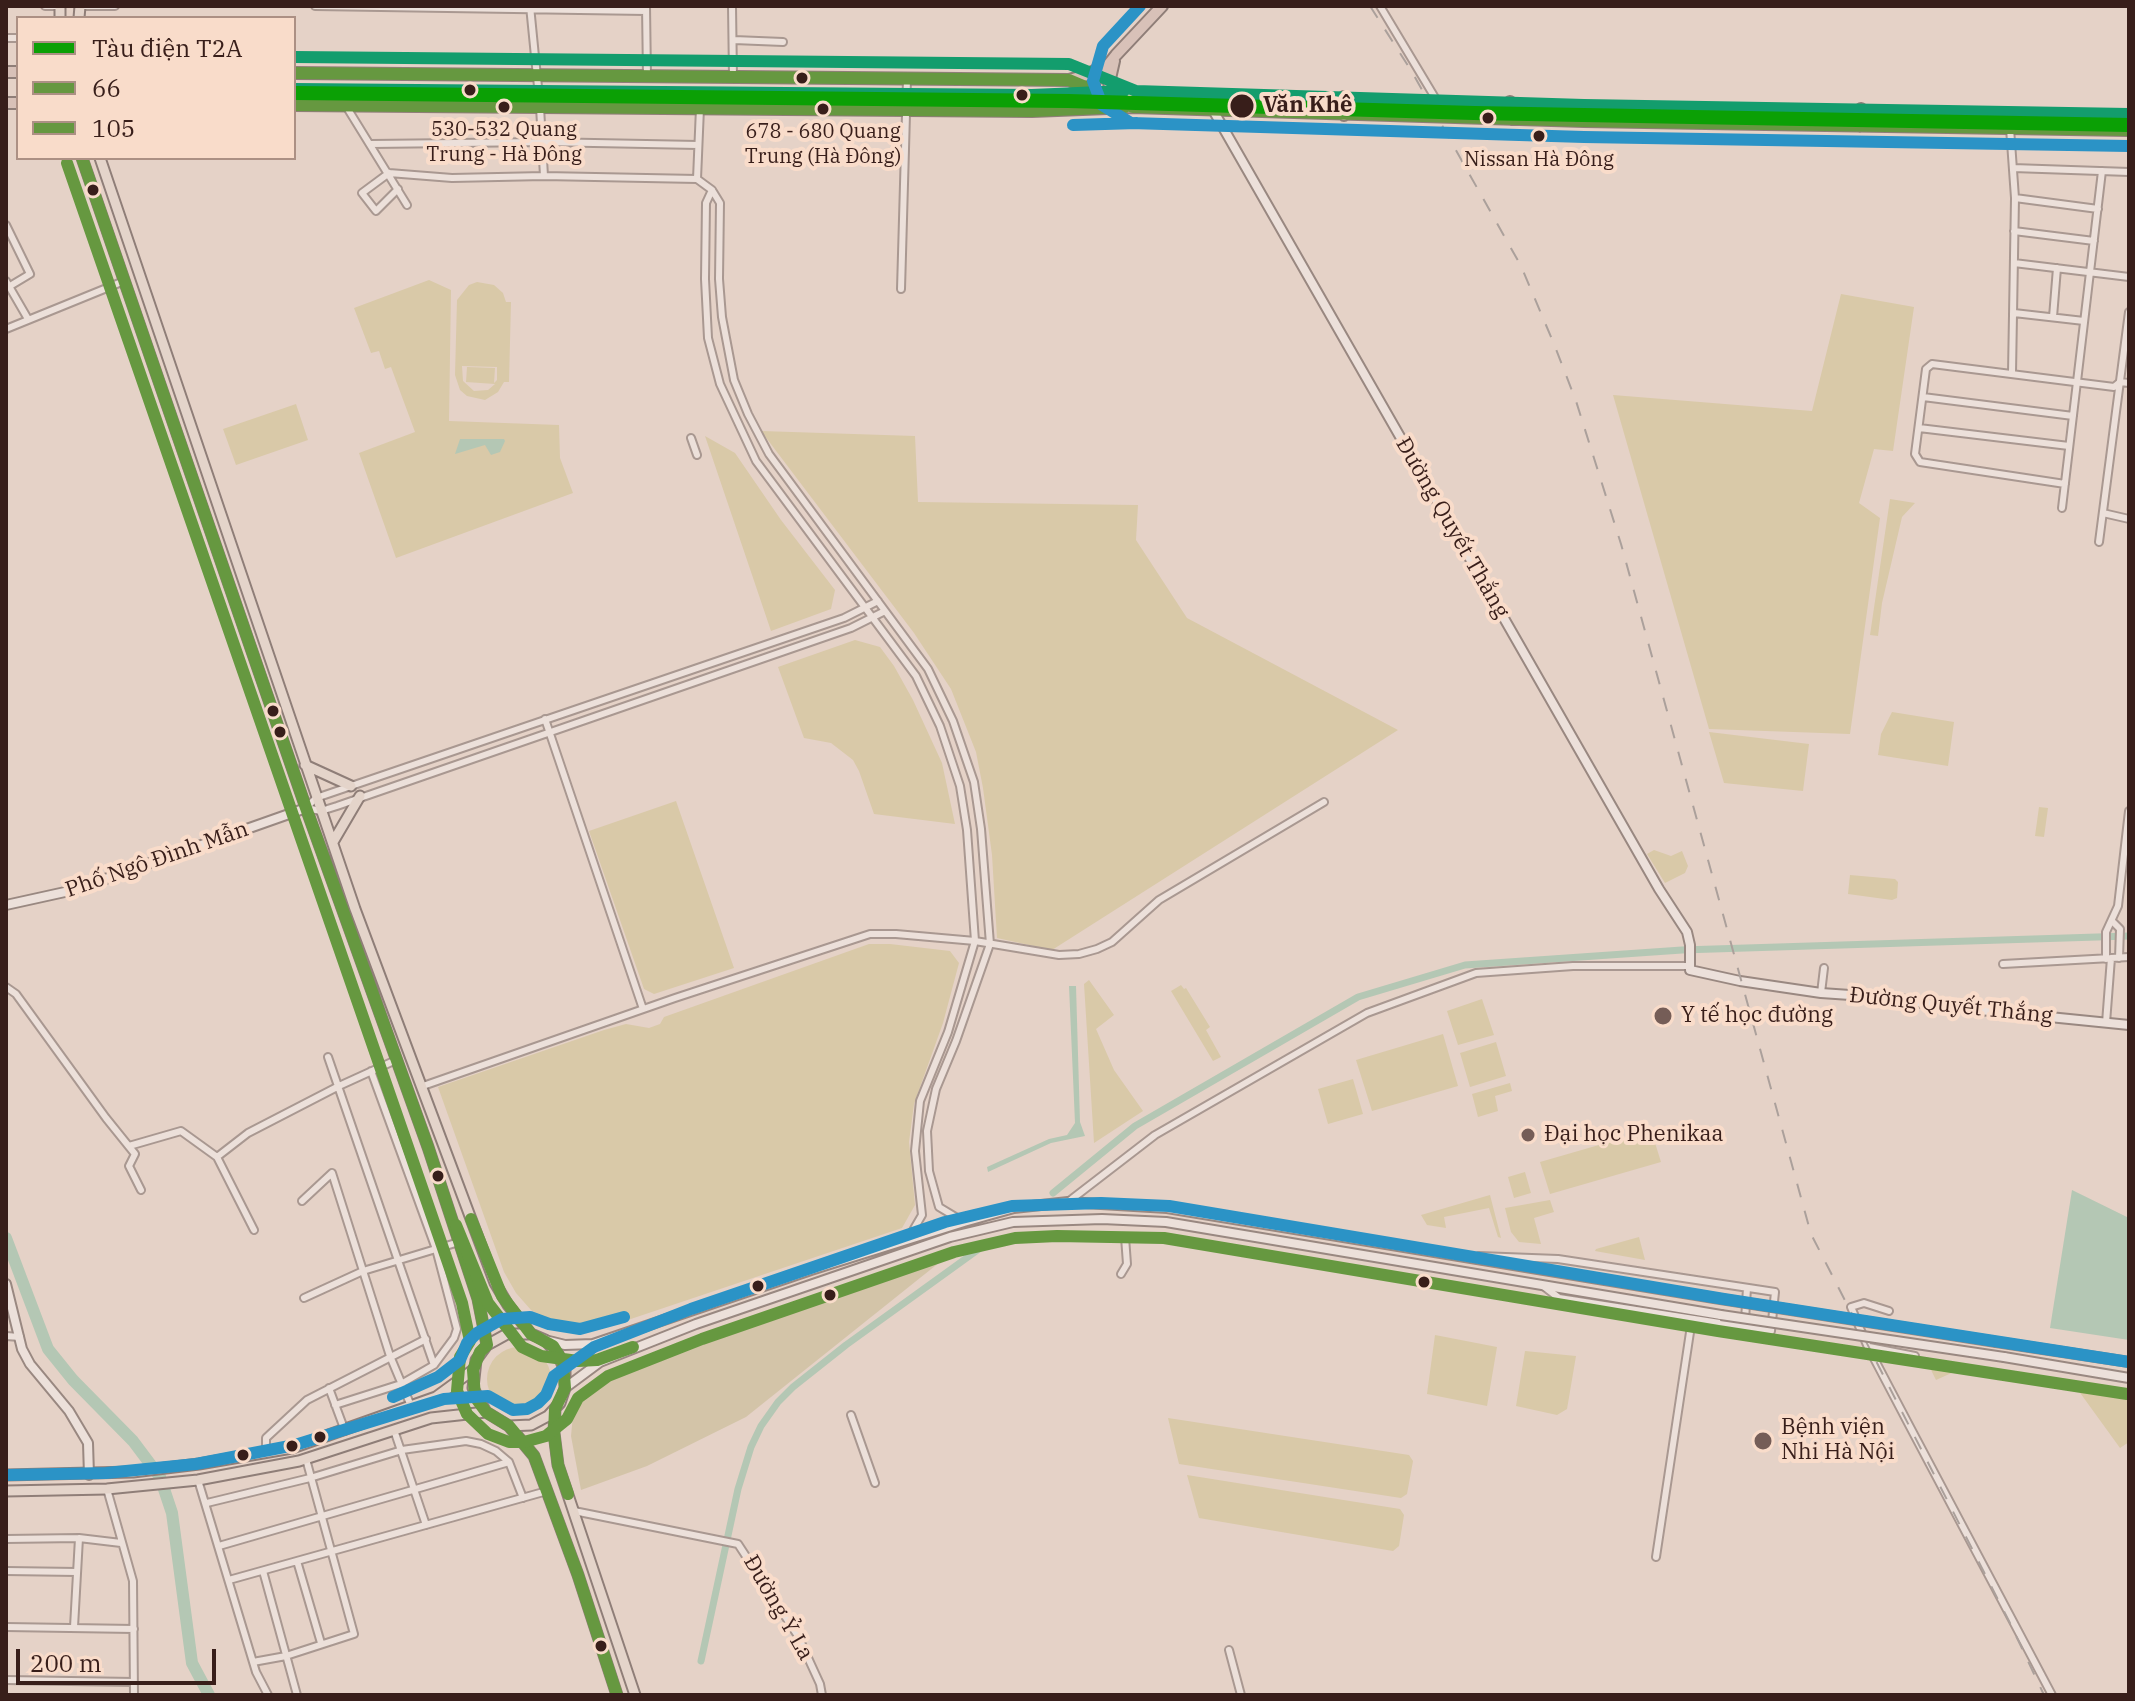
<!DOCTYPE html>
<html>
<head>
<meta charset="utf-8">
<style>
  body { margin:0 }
  #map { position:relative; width:2135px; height:1701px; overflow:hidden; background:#e5d2c7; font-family:"IBM Plex Serif",serif }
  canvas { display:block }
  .frame { position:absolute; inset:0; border:8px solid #381e1a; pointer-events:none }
  .legend { position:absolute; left:16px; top:16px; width:280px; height:144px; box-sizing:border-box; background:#f9dcca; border:2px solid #ac9084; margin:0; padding:10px 14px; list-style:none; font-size:24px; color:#381e1a }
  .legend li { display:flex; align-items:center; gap:16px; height:40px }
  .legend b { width:40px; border:2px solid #ac9084 }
  .scale { position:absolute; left:16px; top:1649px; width:200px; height:36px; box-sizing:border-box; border:4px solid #381e1a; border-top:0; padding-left:10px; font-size:24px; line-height:28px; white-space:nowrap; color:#381e1a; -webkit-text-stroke:6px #f9dcca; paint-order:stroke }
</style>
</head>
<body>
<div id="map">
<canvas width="2135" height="1701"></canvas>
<div class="frame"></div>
<ul class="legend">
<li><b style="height:10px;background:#0ba005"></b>Tàu điện T2A</li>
<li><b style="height:10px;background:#669840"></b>66</li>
<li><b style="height:10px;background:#669840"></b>105</li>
</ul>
<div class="scale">200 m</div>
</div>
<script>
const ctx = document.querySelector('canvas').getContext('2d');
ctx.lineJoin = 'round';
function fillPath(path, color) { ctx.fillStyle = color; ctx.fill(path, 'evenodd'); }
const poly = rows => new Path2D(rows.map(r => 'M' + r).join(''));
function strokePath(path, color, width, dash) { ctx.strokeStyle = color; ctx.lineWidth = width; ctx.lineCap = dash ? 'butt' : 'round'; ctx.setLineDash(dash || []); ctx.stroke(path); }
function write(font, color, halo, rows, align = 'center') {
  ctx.font = font + ' "IBM Plex Serif",serif'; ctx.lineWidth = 8; ctx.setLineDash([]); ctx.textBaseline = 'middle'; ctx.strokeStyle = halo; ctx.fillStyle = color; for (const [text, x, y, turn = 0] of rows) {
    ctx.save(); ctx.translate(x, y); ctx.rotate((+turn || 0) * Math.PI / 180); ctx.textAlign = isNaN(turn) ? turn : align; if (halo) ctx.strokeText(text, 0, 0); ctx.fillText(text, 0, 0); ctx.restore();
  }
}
const green = poly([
  [429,280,451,290,449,421,559,425,560,458,573,493,396,558,359,453,415,432,391,367,385,369,379,351,371,353,354,308],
  [477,282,494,285,503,293,506,302,511,302,509,382,504,382,498,392,485,400,467,396,460,390,455,375,457,300,469,285],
  [462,366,497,367,497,380,494,383,495,368,467,367,466,382,495,384,488,390,474,391,463,381],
  [1841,294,1914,307,1893,451,1874,449,1859,503,1880,518,1850,734,1709,729,1613,395,1812,411],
  [296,404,308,440,236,465,223,429],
  [761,431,915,436,918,502,1138,505,1136,540,1187,618,1398,730,1052,950,997,938,992,855,983,788,976,752,951,689,914,633],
  [705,436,735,453,781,520,835,590,831,609,771,631],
  [1890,499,1915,503,1902,517,1882,603,1878,636,1870,635],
  [855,640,880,647,894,666,913,700,942,763,955,824,874,814,859,771,853,760,831,743,804,738,778,667],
  [1892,712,1954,722,1948,766,1878,755,1881,734],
  [1709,732,1809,744,1803,791,1724,783],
  [676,801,734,968,654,994,644,989,589,831],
  [2039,807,2048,808,2044,837,2035,836],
  [1654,850,1671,856,1682,851,1688,866,1685,873,1665,883,1647,854],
  [1850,875,1895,879,1898,882,1897,898,1892,900,1848,894],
  [869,944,890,944,950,951,959,963,943,1023,914,1104,909,1142,915,1205,902,1228,604,1328,580,1330,558,1327,531,1310,516,1293,504,1272,438,1087,604,1030,626,1024,649,1028,660,1024,664,1017],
  [1089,980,1114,1015,1096,1029,1114,1070,1143,1111,1094,1143,1084,984],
  [1181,985,1184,989,1186,988,1210,1027,1206,1030,1221,1057,1213,1061,1171,991],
  [1482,999,1494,1035,1458,1045,1447,1011],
  [1443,1034,1458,1086,1372,1111,1356,1060],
  [1496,1042,1506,1076,1470,1087,1460,1053],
  [1353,1079,1363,1114,1328,1124,1318,1089],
  [1510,1083,1512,1091,1495,1096,1498,1111,1478,1117,1472,1094],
  [1651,1130,1661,1162,1550,1194,1540,1162],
  [1525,1172,1531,1193,1514,1198,1508,1177],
  [1490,1195,1501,1238,1498,1237,1489,1208,1444,1217,1446,1228,1427,1225,1421,1215],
  [1550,1200,1554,1212,1534,1218,1541,1244,1519,1242,1511,1232,1505,1208],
  [1639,1237,1645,1260,1595,1251,1596,1249],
  [1435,1335,1497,1347,1487,1406,1427,1394],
  '487 1379a32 32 0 1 1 64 0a32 32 0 1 1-64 0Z',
  [1525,1351,1576,1356,1567,1409,1557,1415,1516,1406],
  [1927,1362,1954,1366,1956,1371,1936,1380],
  [2082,1386,2129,1394,2129,1442,2120,1448,2078,1390],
  [1168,1418,1409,1455,1413,1461,1407,1494,1401,1498,1179,1464],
  [1187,1475,1400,1509,1404,1515,1399,1546,1393,1551,1199,1518]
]);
const cemetery = poly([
  [950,1254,746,1417,647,1466,581,1490,571,1436,573,1415,581,1399,594,1383,613,1371,635,1361]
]);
const water = poly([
  [460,439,504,439,505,441,500,452,491,455,485,445,455,454],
  [1069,986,1076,986,1080,1122,1085,1136,1051,1143,988,1172,987,1167,1049,1139,1067,1135,1075,1123],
  [2072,1190,2129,1218,2129,1340,2050,1328]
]);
const canal = poly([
  [1053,1193,1135,1126,1358,997,1465,965,1682,950,2129,936],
  [701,1661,738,1489,751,1447,761,1426,778,1402,793,1387,846,1345,986,1244]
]);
const river = poly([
  [6,1238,48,1349,73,1380,133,1441,160,1477,172,1513,192,1663,209,1695]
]);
const street = poly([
  [45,6,60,6],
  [80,6,115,6],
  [315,6,646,11],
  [530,6,540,107,544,176],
  [646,6,647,77],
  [732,6,733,77],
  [1380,6,1446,116],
  [6,38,18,38],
  [734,40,783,42],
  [346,106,407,205],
  [2010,128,2015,198,2012,373],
  [371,144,542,142,698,145],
  [2013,168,2129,172],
  [389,173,452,178,544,176,697,179,712,190,720,203,719,279,722,317,734,380,748,414,769,454,928,669,953,721,974,782,981,829,990,944,956,1041,936,1089,927,1131,929,1171,939,1207,964,1222],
  [389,173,362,193,376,211,398,189],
  [697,179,700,108],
  [712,190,706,203,705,279,708,338,720,384,756,461,916,676,940,726,960,786,967,830,975,941,948,1032,920,1101,915,1151,922,1215,908,1239],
  [2015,198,2098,209],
  [6,225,30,274,10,286],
  [2014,231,2094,241],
  [2014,263,2129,277],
  [6,281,28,319],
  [901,289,907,79],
  [2014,313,2084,321],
  [2053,317,2057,268],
  [6,329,124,281],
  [1923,397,2073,416],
  [1919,428,2069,446],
  [691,438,697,455],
  [2065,484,1920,462,1915,454,1926,369,1932,364,2114,387,2120,382,2129,383],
  [2062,508,2102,171],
  [2103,513,2129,519],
  [2099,542,2129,312],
  [545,719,643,1009],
  [306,808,321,811,337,806,851,628,885,611],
  [306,808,316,798,844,618,878,601],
  [2113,922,2120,929,2119,958],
  [2106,959,2106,932,2118,906,2129,811],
  [2003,964,2129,957],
  [6,987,16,994,106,1118,135,1154,129,1166,141,1190],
  [1821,993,1824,968],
  [2106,1023,2111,958],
  [328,1057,434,1365],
  [423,1086,675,998,870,934,896,934,975,941,1059,955,1079,954,1097,949,1112,942,1159,900,1324,802],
  [129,1146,181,1131,217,1157,254,1230],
  [217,1157,248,1133,339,1086,396,1060],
  [302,1201,332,1173,390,1356,411,1406],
  [1068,1202,1155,1135,1367,1013,1476,973,1573,966,1688,966],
  [1479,1256,1558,1259,1775,1292,1771,1331,1559,1298,1542,1285],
  [1121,1274,1127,1264,1125,1237],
  [304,1298,363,1271,459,1242],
  [1889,1311,1864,1303,1851,1307,1867,1345,1909,1425,2052,1695],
  [1745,1320,1747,1288],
  [6,1336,20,1337],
  [1869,1347,1915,1356],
  [329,1388,345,1431],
  [335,1405,401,1384,434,1365,454,1338,457,1329,436,1249,371,1071],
  [851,1415,875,1483],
  [394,1430,426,1525],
  [266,1453,266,1438,307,1400,426,1339],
  [198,1480,256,1672,268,1695],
  [107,1489,133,1581,134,1695],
  [207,1503,310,1478,402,1450,466,1441,481,1444,496,1451,509,1462,523,1498],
  [574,1511,738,1544,798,1636,820,1684,822,1695],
  [6,1539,79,1538,121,1543],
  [219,1546,509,1462],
  [1656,1557,1692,1319],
  [297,1561,321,1643],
  [6,1571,77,1572],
  [263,1571,297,1695],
  [229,1580,547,1491],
  [6,1627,134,1629],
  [74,1627,79,1538],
  [1229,1650,1241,1695],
  [253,1662,286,1656,354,1634,306,1459],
  [6,1680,134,1682]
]);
const secondary = poly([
  [1213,110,1659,889,1687,932,1690,945,1690,970,1740,981,1821,993,1894,998,1940,1006,2129,1025],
  [6,905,74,890,306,808],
  [6,1284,22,1349,30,1364,69,1411,88,1443,89,1475],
  [545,1340,565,1345,593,1344,811,1270,964,1222,1014,1208,1068,1202,1167,1208,1714,1298],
  [1996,1342,2129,1362],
  [2004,1357,2129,1378],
  [565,1388,600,1362,696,1324,950,1237,1013,1222,1102,1219,1166,1222,1721,1315]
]);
const primary = poly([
  [60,18,60,6],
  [79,18,80,6],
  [82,158,306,808,428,1147,478,1299,487,1345],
  [100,158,355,909,495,1283,508,1305,531,1334],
  [305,765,351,786],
  [333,842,360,796],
  [555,1409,554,1433,558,1465,635,1695],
  [509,1426,531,1425,548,1416,560,1403,565,1388,565,1371,558,1354,545,1340,531,1334,507,1334,487,1345,476,1360,473,1388,486,1412,509,1426,534,1456,578,1575,617,1695],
  [6,1475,133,1472,199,1464,292,1448,436,1397,473,1370],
  [6,1491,107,1489,198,1480,299,1461,431,1418,486,1412]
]);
const highway = poly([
  [1114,61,1109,83,1114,95,1121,100],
  [6,72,18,72],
  [294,73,1069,80,1128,105],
  [1069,80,1087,75,1102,67],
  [1344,97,1344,115],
  [1510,102,1511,119],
  [6,103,18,103],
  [294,105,1032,111,1133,107,1584,121,2129,130],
  [1073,109,1116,55,1162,6],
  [1860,126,1861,109]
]);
const rail = poly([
  [1370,6,1412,72,1521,266,1554,344,1576,401,1621,544,1811,1234,2009,1621,2044,1695],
  [1314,108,1359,104]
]);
const secondaryBridge = poly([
  [1714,1298,1996,1342],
  [1721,1315,2004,1357]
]);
const bus1 = poly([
  [294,73,1069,80,1133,107,1584,121,2129,130],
  [294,105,1032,111,1125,107],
  [82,158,306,808,428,1147,478,1299,487,1345,480,1352,473,1370,475,1397,486,1412,509,1426,534,1456,578,1575,617,1695],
  [471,1219,502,1296,531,1334,553,1346,563,1362,565,1388,555,1409,554,1433,558,1465,568,1494]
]);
const bus2 = poly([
  [67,163,462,1303,470,1341,460,1357,457,1391,467,1414,488,1434,509,1442,524,1442,546,1436,567,1419,578,1398,608,1376,702,1339,954,1252,1015,1238,1057,1236,1164,1238,1718,1331,2127,1394],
  [456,1225,488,1303,522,1347,541,1356,578,1361,597,1360,633,1347]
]);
const bus3 = poly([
  [393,1397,438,1377,460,1360,467,1343,477,1333,502,1319,530,1317,549,1324,580,1329,624,1317],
  [6,1475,106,1473,196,1464,295,1445,444,1399,488,1396,513,1410,527,1409,538,1403,546,1395,554,1376,594,1347,691,1309,945,1222,1012,1206,1101,1203,1169,1206,1724,1299,2129,1362]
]);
const bus4 = poly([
  [294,57,1069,64,1136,91,1584,105,2129,114],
  [294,89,1032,95,1124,91]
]);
const bus5 = poly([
  [1140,6,1103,46,1093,81,1102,105,1131,123,1584,137,2129,146],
  [1073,125,1137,123]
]);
const metro1 = poly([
  [294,93,1068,101,1474,113,2129,125]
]);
const markers = [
  [802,78,7,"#381e1a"],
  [470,90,7,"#381e1a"],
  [1022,95,7,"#381e1a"],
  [1242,106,13,"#381e1a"],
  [504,107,7,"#381e1a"],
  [823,109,7,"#381e1a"],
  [1488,118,7,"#381e1a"],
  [1539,136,7,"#381e1a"],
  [93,190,7,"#381e1a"],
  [273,711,7,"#381e1a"],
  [280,732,7,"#381e1a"],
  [1663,1016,10,"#755d57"],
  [1528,1135,8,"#755d57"],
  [438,1176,7,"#381e1a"],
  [1424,1282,7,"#381e1a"],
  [758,1286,7,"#381e1a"],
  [830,1295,7,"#381e1a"],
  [320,1437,7,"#381e1a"],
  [1763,1441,10,"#755d57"],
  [292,1446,7,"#381e1a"],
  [243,1455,7,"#381e1a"],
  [601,1646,7,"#381e1a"]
];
const busNames = [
  ["530-532 Quang",504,130],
  ["Trung - Hà Đông",504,155],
  ["678 - 680 Quang",823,132],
  ["Trung (Hà Đông)",823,157],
  ["Nissan Hà Đông",1539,160]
];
const stopNames = [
  ["Văn Khê",1263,106]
];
const streetNames = [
  ["Đường Quyết Thắng",1452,528,60],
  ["Phố Ngô Đình Mẫn",157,860,-19],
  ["Đường Quyết Thắng",1951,1006,6],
  ["Đường Ỷ La",778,1608,60]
];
const poiNames = [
  ["Y tế học đường",1681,1016],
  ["Đại học Phenikaa",1544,1135],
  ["Bệnh viện",1781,1428],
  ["Nhi Hà Nội",1781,1453]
];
fillPath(green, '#d9c9a8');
fillPath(cemetery, '#d3c4a8');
fillPath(water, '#b4c7b4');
strokePath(canal, '#b4c7b4', 7);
strokePath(river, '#b4c7b4', 12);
strokePath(street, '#a99891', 10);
strokePath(secondary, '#998881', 12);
strokePath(primary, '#8f7e78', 13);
strokePath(highway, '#8f7e78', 14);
strokePath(street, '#ece0da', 6);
strokePath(secondary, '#ece0da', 8);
strokePath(primary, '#e4d4ca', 9);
strokePath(highway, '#d8c1b8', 10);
strokePath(rail, '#aba09b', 2, [14, 14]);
strokePath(secondaryBridge, '#998881', 12, []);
strokePath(secondaryBridge, '#ece0da', 8);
strokePath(bus1, '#669840', 12);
strokePath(bus2, '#669840', 12);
strokePath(bus3, '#2b93c6', 12);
strokePath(bus4, '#139d6d', 12);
strokePath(bus5, '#2b93c6', 12);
strokePath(metro1, '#0ba005', 14);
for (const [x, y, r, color] of markers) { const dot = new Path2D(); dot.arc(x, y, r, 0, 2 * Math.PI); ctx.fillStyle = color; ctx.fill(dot); strokePath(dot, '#f9dcca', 3); }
write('20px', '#381e1a', '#f9dcca', busNames);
write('bold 22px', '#381e1a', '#f9dcca', stopNames, 'left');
write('22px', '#381e1a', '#f9dcca', streetNames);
write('22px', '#381e1a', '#f9dcca', poiNames, 'left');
</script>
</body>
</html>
